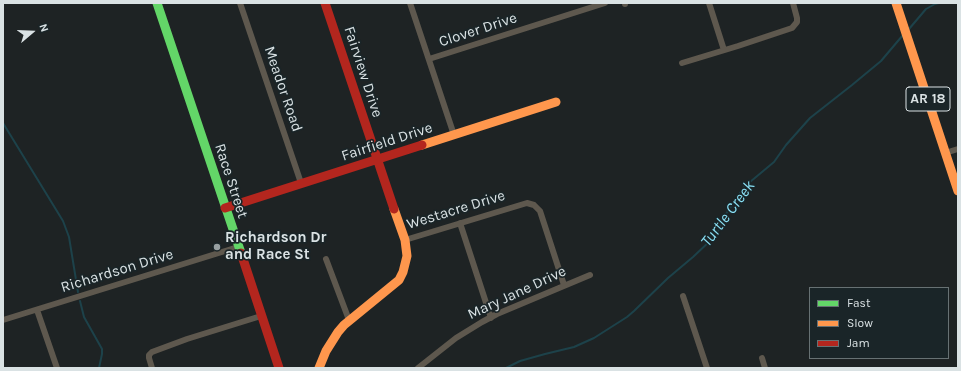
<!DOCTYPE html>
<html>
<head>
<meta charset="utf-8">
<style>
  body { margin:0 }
  #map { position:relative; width:961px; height:371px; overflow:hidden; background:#1e2324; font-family:Karla,sans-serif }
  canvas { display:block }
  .frame { position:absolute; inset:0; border:4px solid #dae2e4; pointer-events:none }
  .legend { position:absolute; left:809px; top:287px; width:140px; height:72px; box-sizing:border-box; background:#1a2528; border:1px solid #677173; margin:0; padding:5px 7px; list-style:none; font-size:12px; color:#dae2e4 }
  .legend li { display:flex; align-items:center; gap:8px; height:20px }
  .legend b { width:20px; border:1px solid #677173 }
  .north { position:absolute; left:12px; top:12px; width:40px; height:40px; -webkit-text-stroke:3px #1a2528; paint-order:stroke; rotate:71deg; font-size:11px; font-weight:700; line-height:16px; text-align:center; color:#dae2e4 }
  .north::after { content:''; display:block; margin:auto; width:14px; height:18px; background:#dae2e4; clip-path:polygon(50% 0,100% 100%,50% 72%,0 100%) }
</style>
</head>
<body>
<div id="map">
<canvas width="961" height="371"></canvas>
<div class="frame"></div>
<ul class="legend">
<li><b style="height:5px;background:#63d668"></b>Fast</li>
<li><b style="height:5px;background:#ff974d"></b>Slow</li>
<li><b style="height:5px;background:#b3261e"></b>Jam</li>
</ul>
<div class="north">N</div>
</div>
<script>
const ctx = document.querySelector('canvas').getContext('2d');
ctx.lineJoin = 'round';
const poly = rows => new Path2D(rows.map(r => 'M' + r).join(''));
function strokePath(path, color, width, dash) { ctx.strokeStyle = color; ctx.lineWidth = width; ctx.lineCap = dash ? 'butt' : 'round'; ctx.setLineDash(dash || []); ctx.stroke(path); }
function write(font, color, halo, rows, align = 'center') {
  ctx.font = font + ' Karla,sans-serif'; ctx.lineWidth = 3.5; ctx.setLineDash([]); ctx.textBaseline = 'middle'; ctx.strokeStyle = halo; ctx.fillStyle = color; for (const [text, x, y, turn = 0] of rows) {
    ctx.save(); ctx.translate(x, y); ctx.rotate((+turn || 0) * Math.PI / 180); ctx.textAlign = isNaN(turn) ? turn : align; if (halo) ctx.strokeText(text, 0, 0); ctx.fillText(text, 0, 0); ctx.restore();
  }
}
const stream = poly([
  [909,29,926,9,935,4,939,3],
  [3,123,63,221,69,237,78,292],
  [80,301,84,317,102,349,102,354,99,368],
  [506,368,520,361,545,354,574,347,594,338,627,317,634,311,668,278,693,257,711,240,719,230,726,214,744,187,774,162,786,145,810,118,852,85,881,61,903,35]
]);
const street = poly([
  [240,3,301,183],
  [410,3,454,135],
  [625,3,625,4],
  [709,3,724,50],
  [429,59,605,3],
  [682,63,738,46,792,28,797,22,797,18,793,3],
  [945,153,958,149],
  [460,223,491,318],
  [405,240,527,203,534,205,540,211,564,285],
  [326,259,349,320],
  [683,296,707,368],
  [37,310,57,368],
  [3,320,238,247],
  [762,358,765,368],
  [152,368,149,358,149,355,152,352,187,339,261,316],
  [418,368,456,338,482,322,497,314,590,275]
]);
const fast = poly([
  [157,3,241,253]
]);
const slow = poly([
  [896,3,958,191],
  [422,145,556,102],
  [319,368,326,351,338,332,344,325,399,280,403,272,407,256,405,240,394,209]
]);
const jam = poly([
  [325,3,394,209],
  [225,208,422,145],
  [241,253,279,368]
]);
const markers = [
  [217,247,4,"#989fa1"]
];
const shields = [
  [928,99,44]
];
const shieldNames = [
  ["AR 18",928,99]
];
const streetNames = [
  ["Clover Drive",478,30,-18],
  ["Fairview Drive",363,72,72],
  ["Meador Road",283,89,71],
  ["Fairfield Drive",387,142,-18],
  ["Race Street",231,181,72],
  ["Westacre Drive",456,210,-17],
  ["Richardson Drive",117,271,-17],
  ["Mary Jane Drive",517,293,-25]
];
const poiNames = [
  ["Richardson Dr",225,238],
  ["and Race St",225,255]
];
const waterNames = [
  ["Turtle Creek",728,214,-53]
];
strokePath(stream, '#1d424a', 2);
strokePath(street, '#5e584e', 6);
strokePath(fast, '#63d668', 9);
strokePath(slow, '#ff974d', 9);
strokePath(jam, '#b3261e', 9);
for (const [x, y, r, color] of markers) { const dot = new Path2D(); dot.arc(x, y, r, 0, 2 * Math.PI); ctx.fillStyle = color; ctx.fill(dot); strokePath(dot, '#1a2528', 1.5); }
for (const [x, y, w] of shields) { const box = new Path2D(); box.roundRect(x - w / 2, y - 12, w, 24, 3); ctx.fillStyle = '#1a2528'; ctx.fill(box); strokePath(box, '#dae2e4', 1); }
write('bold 14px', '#dae2e4', null, shieldNames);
write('15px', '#dae2e4', '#1a2528', streetNames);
write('bold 15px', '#dae2e4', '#1a2528', poiNames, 'left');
write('italic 16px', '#8ae1f6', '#1a2528', waterNames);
</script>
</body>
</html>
